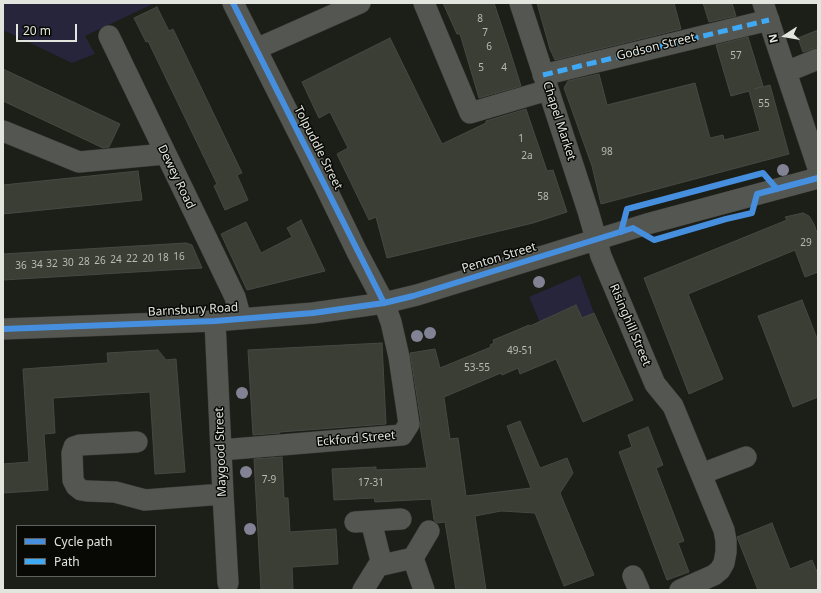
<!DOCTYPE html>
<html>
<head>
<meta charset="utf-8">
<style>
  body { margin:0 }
  #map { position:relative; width:821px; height:593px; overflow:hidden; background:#1c1e18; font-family:"Noto Sans",sans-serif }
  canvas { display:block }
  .frame { position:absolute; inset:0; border:4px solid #e2e5de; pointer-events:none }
  .legend { position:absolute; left:16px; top:525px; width:140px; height:52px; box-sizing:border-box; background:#080905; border:1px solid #5f615c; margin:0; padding:5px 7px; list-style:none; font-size:12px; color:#e2e5de }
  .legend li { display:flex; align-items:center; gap:8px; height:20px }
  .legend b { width:20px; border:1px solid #5f615c }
  .north { position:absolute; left:765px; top:16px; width:40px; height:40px; -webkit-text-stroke:3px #080905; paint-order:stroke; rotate:258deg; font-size:11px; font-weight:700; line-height:16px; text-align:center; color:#e2e5de }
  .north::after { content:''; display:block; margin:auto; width:14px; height:18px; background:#e2e5de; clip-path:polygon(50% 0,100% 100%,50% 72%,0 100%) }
  .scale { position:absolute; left:16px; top:24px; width:61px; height:18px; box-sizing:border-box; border:2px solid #e2e5de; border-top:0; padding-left:5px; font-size:12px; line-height:14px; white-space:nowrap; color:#e2e5de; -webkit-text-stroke:3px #080905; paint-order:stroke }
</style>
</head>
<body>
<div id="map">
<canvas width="821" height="593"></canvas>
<div class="frame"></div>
<ul class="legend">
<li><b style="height:5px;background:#468fdf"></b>Cycle path</li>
<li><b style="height:5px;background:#3fa9f5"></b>Path</li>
</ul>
<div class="north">N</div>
<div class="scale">20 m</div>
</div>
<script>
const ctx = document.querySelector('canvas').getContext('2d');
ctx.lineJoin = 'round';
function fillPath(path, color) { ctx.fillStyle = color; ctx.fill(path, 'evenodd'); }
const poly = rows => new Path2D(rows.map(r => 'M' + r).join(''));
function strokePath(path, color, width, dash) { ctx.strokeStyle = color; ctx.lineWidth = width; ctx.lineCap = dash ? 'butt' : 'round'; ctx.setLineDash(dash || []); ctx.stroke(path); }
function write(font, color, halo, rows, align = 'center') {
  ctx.font = font + ' "Noto Sans",sans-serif'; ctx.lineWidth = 3; ctx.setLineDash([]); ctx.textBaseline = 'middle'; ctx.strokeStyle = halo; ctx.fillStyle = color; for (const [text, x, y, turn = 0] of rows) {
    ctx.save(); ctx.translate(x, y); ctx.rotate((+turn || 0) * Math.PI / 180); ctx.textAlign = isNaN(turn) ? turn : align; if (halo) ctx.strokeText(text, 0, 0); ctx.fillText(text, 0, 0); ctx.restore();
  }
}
const green = poly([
  [3,3,155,3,85,36,95,54,72,63,3,30],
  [580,275,594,313,582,318,576,305,553,315,545,334,529,297]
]);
const building = poly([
  [443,3,494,3,509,48,521,86,479,98,460,34,457,34,443,3],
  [537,3,674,3,681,29,555,60,550,49,537,3],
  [703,3,732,3,736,16,709,22,703,3],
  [157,7,169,31,173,29,242,173,237,175,248,200,225,210,214,186,217,184,148,41,146,42,134,18,157,7],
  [818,30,818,47,803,52,798,38,818,30],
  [748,37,763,86,754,89,770,85,789,154,601,204,592,166,564,88,568,81,599,74,607,105,695,83,710,138,723,135,724,140,760,131,749,91,731,96,716,45,748,37],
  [390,38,442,144,486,123,486,121,526,109,547,171,553,170,567,212,533,223,387,258,376,217,369,220,337,154,348,148,330,112,319,118,302,82,390,38],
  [3,69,120,124,109,147,103,148,3,101,3,69],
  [138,171,142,200,3,214,3,185,138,171],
  [803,213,809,216,814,224,818,236,818,272,805,277,795,250,688,294,723,379,689,394,644,278,787,220,785,217,803,213],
  [301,220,325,271,247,290,221,234,246,222,261,253,292,237,287,228,301,220],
  [186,243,192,245,202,268,3,280,3,254,186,243],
  [802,300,818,341,818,397,793,407,758,316,802,300],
  [576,305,582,318,594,313,633,400,583,422,556,359,520,374,518,368,502,375,501,373,444,397,450,439,458,438,466,496,531,488,507,426,520,421,540,468,567,458,573,473,560,493,594,575,564,586,535,513,501,511,475,516,486,590,456,590,445,522,437,523,434,520,431,499,375,502,374,498,334,500,332,469,376,467,376,470,427,468,420,426,421,422,410,353,435,349,440,368,491,347,490,345,494,343,493,340,503,336,529,325,530,326,576,305],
  [382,343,386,424,280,432,280,433,253,435,248,350,382,343],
  [158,350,166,360,176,359,185,472,155,474,150,392,53,398,55,433,44,434,48,490,3,493,3,464,29,462,23,369,108,363,107,353,158,350],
  [648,427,663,465,656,468,684,541,678,543,689,572,667,580,619,452,632,447,628,435,648,427],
  [282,457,284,498,288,498,290,532,336,529,338,564,292,567,293,590,261,590,254,459,282,457],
  [772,523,790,569,812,560,818,574,818,590,758,590,737,537,772,523]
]);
const minor = poly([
  [424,3,470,113,548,90],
  [520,3,588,211,601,256,655,384,673,406,724,530,726,541,726,552,724,563,720,570,714,575,680,590],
  [763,3,818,168],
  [109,36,235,297,241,319],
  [256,49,360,3],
  [786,72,818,59],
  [543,75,769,20],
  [3,131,79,162,165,154],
  [215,321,223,494,228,583],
  [3,329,215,321,313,313,384,303,417,295,647,224,818,178],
  [137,442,80,445,74,447,72,453,73,480,76,486,81,490,87,491,115,492,145,500,223,494],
  [221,450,402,435,409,424,399,357,391,322,384,303,357,252,325,186,233,3],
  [701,474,746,457],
  [371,521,382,565],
  [355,522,401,519],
  [413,558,429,531],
  [633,576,639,590],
  [363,590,378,566,413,558,424,590]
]);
const quiet = poly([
  [543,75,769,20]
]);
const cycleway = poly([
  [233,3,384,303],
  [621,232,627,209,763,173,777,189],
  [3,329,215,321,313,313,384,303,413,296,633,228,654,240,726,219,752,213,757,194,818,178]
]);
const trees = [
  [783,170],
  [539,282],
  [430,333],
  [417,336],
  [242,393],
  [246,472],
  [250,529]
];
const numberNames = [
  ["8",480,19],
  ["7",485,33],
  ["6",489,47],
  ["57",736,56],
  ["5",481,68],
  ["4",504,68],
  ["55",764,104],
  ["1",521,139],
  ["98",607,152],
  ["2a",527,156],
  ["58",543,197],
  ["29",806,243],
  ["16",179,257],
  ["18",163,258],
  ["22",132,259],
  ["20",148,259],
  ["24",116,260],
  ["26",100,261],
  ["28",84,262],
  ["30",68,263],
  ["32",52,264],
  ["34",37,265],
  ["36",21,266],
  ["49-51",520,351],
  ["53-55",477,368],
  ["7-9",269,480],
  ["17-31",371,483]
];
const streetNames = [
  ["Godson Street",656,47,-14],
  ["Chapel Market",559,121,72],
  ["Tolpuddle Street",318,148,63],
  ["Dewey Road",176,177,64],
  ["Penton Street",499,258,-17],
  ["Barnsbury Road",193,310,-3],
  ["Risinghill Street",630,325,67],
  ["Eckford Street",356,439,-5],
  ["Maygood Street",221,452,-92]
];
fillPath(green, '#26253b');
fillPath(building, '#3b3e35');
strokePath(building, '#474843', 1);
strokePath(minor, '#363733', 22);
strokePath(minor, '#545651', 21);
strokePath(quiet, '#3fa9f5', 5, [10, 5]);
strokePath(cycleway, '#468fdf', 6);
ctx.fillStyle = '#818293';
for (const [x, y] of trees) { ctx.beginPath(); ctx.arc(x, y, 6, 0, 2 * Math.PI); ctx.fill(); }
write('10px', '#b8bbb4', null, numberNames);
write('12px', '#e2e5de', '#080905', streetNames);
</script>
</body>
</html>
